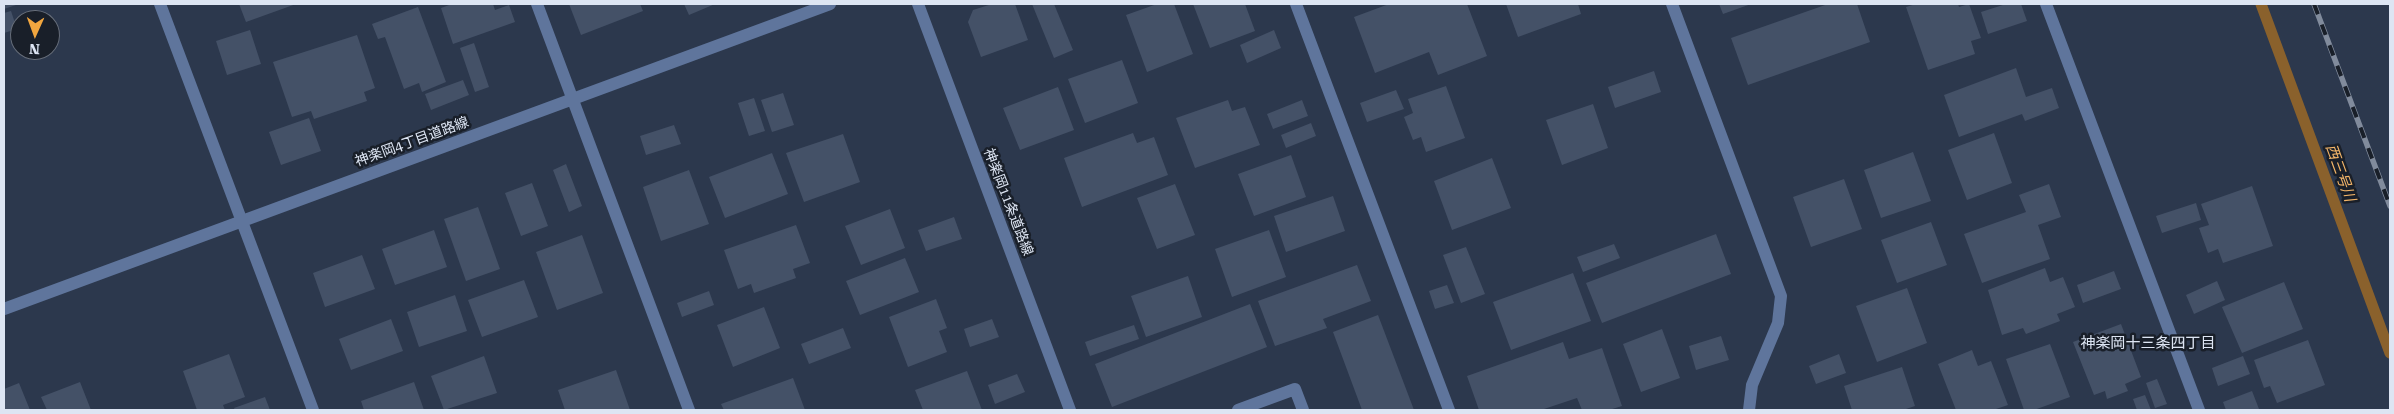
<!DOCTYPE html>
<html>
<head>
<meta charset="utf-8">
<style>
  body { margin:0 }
  #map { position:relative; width:2394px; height:414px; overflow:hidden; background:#2c384d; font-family:"Roboto Serif",serif }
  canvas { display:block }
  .frame { position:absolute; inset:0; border:5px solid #dde5f3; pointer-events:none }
  .north { position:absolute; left:10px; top:10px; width:50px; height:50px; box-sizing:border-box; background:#191f29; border:1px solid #676e7a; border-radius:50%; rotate:182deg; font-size:14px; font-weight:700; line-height:20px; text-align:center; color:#dde5f3 }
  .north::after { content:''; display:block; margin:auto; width:18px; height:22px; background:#f1a63f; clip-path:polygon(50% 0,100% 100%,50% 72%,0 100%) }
</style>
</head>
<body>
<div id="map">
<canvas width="2394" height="414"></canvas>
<div class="frame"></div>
<div class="north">N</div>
</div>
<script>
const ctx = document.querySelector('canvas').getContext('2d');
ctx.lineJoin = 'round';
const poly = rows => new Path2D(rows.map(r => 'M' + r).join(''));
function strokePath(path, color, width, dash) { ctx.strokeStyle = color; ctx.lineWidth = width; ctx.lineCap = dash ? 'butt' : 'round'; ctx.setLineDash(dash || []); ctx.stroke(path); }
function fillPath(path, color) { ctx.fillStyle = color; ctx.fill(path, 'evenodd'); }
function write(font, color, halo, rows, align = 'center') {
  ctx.font = font + ' "Roboto Serif","Noto Sans JP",serif'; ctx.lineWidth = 5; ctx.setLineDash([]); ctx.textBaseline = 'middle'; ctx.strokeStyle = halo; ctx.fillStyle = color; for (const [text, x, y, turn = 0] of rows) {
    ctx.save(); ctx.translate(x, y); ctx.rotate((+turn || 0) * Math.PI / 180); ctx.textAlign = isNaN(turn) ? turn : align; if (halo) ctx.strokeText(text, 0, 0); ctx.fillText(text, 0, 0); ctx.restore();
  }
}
const stream = poly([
  [2261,4,2390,353]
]);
const building = poly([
  [4,4,19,4,4,9],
  [239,4,296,4,246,22],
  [452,4,493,4,495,10,509,5,515,22,453,44,441,8],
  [569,4,640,4,643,11,581,35],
  [684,4,715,4,689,15],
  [992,4,1015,4,1028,40,981,57,968,22,973,10],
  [1032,4,1054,4,1073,50,1054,58],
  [1157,4,1174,4,1193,54,1147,72,1126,15],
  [1193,4,1245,4,1255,31,1210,48],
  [1389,4,1467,4,1487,56,1438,75,1429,52,1375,73,1354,17],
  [1506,4,1578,4,1581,14,1518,37],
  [1719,4,1751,4,1723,14],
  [1828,4,1857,4,1870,42,1748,85,1731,38],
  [1916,4,1958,4,1959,7,1969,4,1981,38,1971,41,1975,54,1928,70,1906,7],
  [2006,4,2021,4,2027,21,1988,34,1981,12],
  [418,7,446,82,422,92,419,83,404,89,385,37,378,39,372,24],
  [11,11,17,29,4,33,4,13],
  [250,30,261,64,227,75,216,41],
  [1274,30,1281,48,1247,63,1240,45],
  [357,35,375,88,364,92,367,101,314,119,311,111,292,117,273,62],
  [474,43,489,87,475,92,460,48],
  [1122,60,1138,103,1085,123,1068,79],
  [2016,68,2026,97,2052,88,2059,108,2025,121,2022,114,1959,137,1944,95],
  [1654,71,1661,92,1615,108,1608,87],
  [463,80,469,95,431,110,425,94],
  [1446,86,1465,138,1426,152,1421,137,1413,140,1404,117,1413,113,1408,99],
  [1058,87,1074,130,1020,150,1003,108],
  [1396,90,1404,109,1367,122,1360,103],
  [783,93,794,125,772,132,761,100],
  [754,98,765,131,749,136,738,103],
  [1228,100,1232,111,1245,107,1260,145,1195,168,1176,118],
  [1302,100,1308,116,1273,129,1267,114],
  [1593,104,1608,148,1562,165,1546,120],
  [309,118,321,151,281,165,269,132],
  [1311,123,1316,136,1286,148,1281,135],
  [674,125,681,144,646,155,640,136],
  [1133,133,1137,143,1154,137,1168,175,1082,207,1064,158],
  [1994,133,2012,183,1967,200,1948,150],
  [843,134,860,182,804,202,786,153],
  [1913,152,1931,201,1881,218,1864,170],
  [772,153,788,194,725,218,709,177],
  [1291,155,1306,197,1254,216,1238,174],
  [1492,158,1511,208,1452,230,1434,181],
  [566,164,582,206,569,212,553,170],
  [689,170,709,224,661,241,643,187],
  [1844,179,1862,229,1811,247,1793,197],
  [532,183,548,226,521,236,505,193],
  [1175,184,1195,235,1157,249,1137,198],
  [2049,184,2061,217,2038,225,2050,259,1982,283,1964,234,2026,212,2019,195],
  [2252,186,2273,246,2223,263,2218,249,2208,253,2199,228,2209,225,2201,204],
  [1333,196,1345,231,1286,252,1274,216],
  [2196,203,2201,220,2162,233,2156,216],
  [478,207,500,269,466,281,444,219],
  [890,209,905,248,861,265,845,226],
  [954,217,962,239,926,251,918,230],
  [1931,222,1947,265,1897,283,1881,240],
  [796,225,810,263,793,269,796,278,754,293,751,284,738,289,724,250],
  [434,230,447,267,395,285,382,249],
  [1269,230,1286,277,1232,297,1215,249],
  [1716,234,1731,274,1602,323,1586,283],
  [582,235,603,293,557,310,536,252],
  [1614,244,1620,258,1583,272,1577,257],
  [1466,247,1485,294,1461,303,1443,255],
  [362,255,375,289,325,307,313,273],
  [905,258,919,292,860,315,846,281],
  [1357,265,1371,301,1323,319,1327,328,1275,346,1258,301],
  [2045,268,2050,282,2063,277,2075,307,2057,314,2060,321,2026,334,2023,328,2002,335,1988,290],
  [2114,271,2121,289,2083,303,2077,285],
  [1573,273,1591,321,1511,350,1493,302],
  [1188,276,1202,317,1146,337,1131,296],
  [524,280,538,317,482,337,468,300],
  [2217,281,2225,300,2194,314,2186,295],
  [2284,282,2303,329,2242,353,2222,307],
  [1447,285,1454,303,1435,309,1429,291],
  [1907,288,1927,343,1877,362,1856,306],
  [709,291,714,305,682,317,677,303],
  [455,295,467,331,419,347,407,312],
  [936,299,947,328,939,331,947,352,908,367,889,317],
  [1250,304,1267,347,1112,407,1095,364],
  [764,307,780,348,733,367,717,325],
  [1378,315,1414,410,1362,410,1333,332],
  [391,319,403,351,351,370,339,339],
  [992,319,999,337,970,347,964,329],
  [2121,324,2141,377,2125,384,2128,391,2107,399,2105,391,2094,395,2073,342],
  [1134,325,1139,339,1090,356,1085,342],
  [843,328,851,348,809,364,801,344],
  [1662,329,1680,378,1641,392,1623,344],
  [1721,336,1729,360,1696,370,1689,346],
  [2308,340,2325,385,2277,403,2270,386,2264,388,2254,360],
  [1563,342,1569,359,1602,348,1622,406,1609,410,1582,410,1577,398,1541,410,1479,410,1467,376],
  [2050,344,2070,397,2034,410,2024,410,2006,359],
  [1972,350,1978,366,1991,361,2008,405,1993,410,1956,410,1938,364],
  [229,354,245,397,223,405,225,410,197,410,183,371],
  [1839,354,1846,373,1816,384,1809,366],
  [484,356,497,393,444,410,431,376],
  [2243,356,2250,374,2218,386,2212,368],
  [1902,367,1915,406,1903,410,1852,410,1844,386],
  [616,370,630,410,565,410,558,390],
  [967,371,982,410,923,410,915,390],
  [1017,374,1025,392,995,404,988,385],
  [793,378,805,410,724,410,721,404],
  [2157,379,2167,404,2155,408,2146,383],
  [80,382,91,410,47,410,41,397],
  [414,382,424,410,364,410,361,401],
  [19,383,30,410,4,410,4,389],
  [2252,391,2259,409,2226,410,2223,402],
  [2145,395,2151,410,2137,410,2133,399],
  [265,397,270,410,235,410,234,408]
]);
const minor = poly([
  [160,4,313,410],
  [537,4,689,410],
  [918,4,1070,410],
  [1296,4,1449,410],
  [1672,4,1781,296,1778,323,1752,385,1749,410],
  [2046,4,2199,410],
  [4,309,830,4],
  [1238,410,1295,389,1303,410]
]);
const rail = poly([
  [2314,4,2390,206]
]);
const streetNames = [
  ["神楽岡4丁目道路線",412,142,-20],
  ["神楽岡11条道路線",1008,202,69]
];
const waterNames = [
  ["西三号川",2340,173,70]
];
const neighbourhoodNames = [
  ["神楽岡十三条四丁目",2148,344]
];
strokePath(stream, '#8a612c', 11);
fillPath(building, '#445167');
strokePath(minor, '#5f759c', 12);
strokePath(rail, '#818b9c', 5.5);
strokePath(rail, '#191f29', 4, [11]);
write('14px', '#dde5f3', '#191f29', streetNames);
write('italic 15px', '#f3b569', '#191f29', waterNames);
write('15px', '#dde5f3', '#191f29', neighbourhoodNames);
</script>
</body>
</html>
